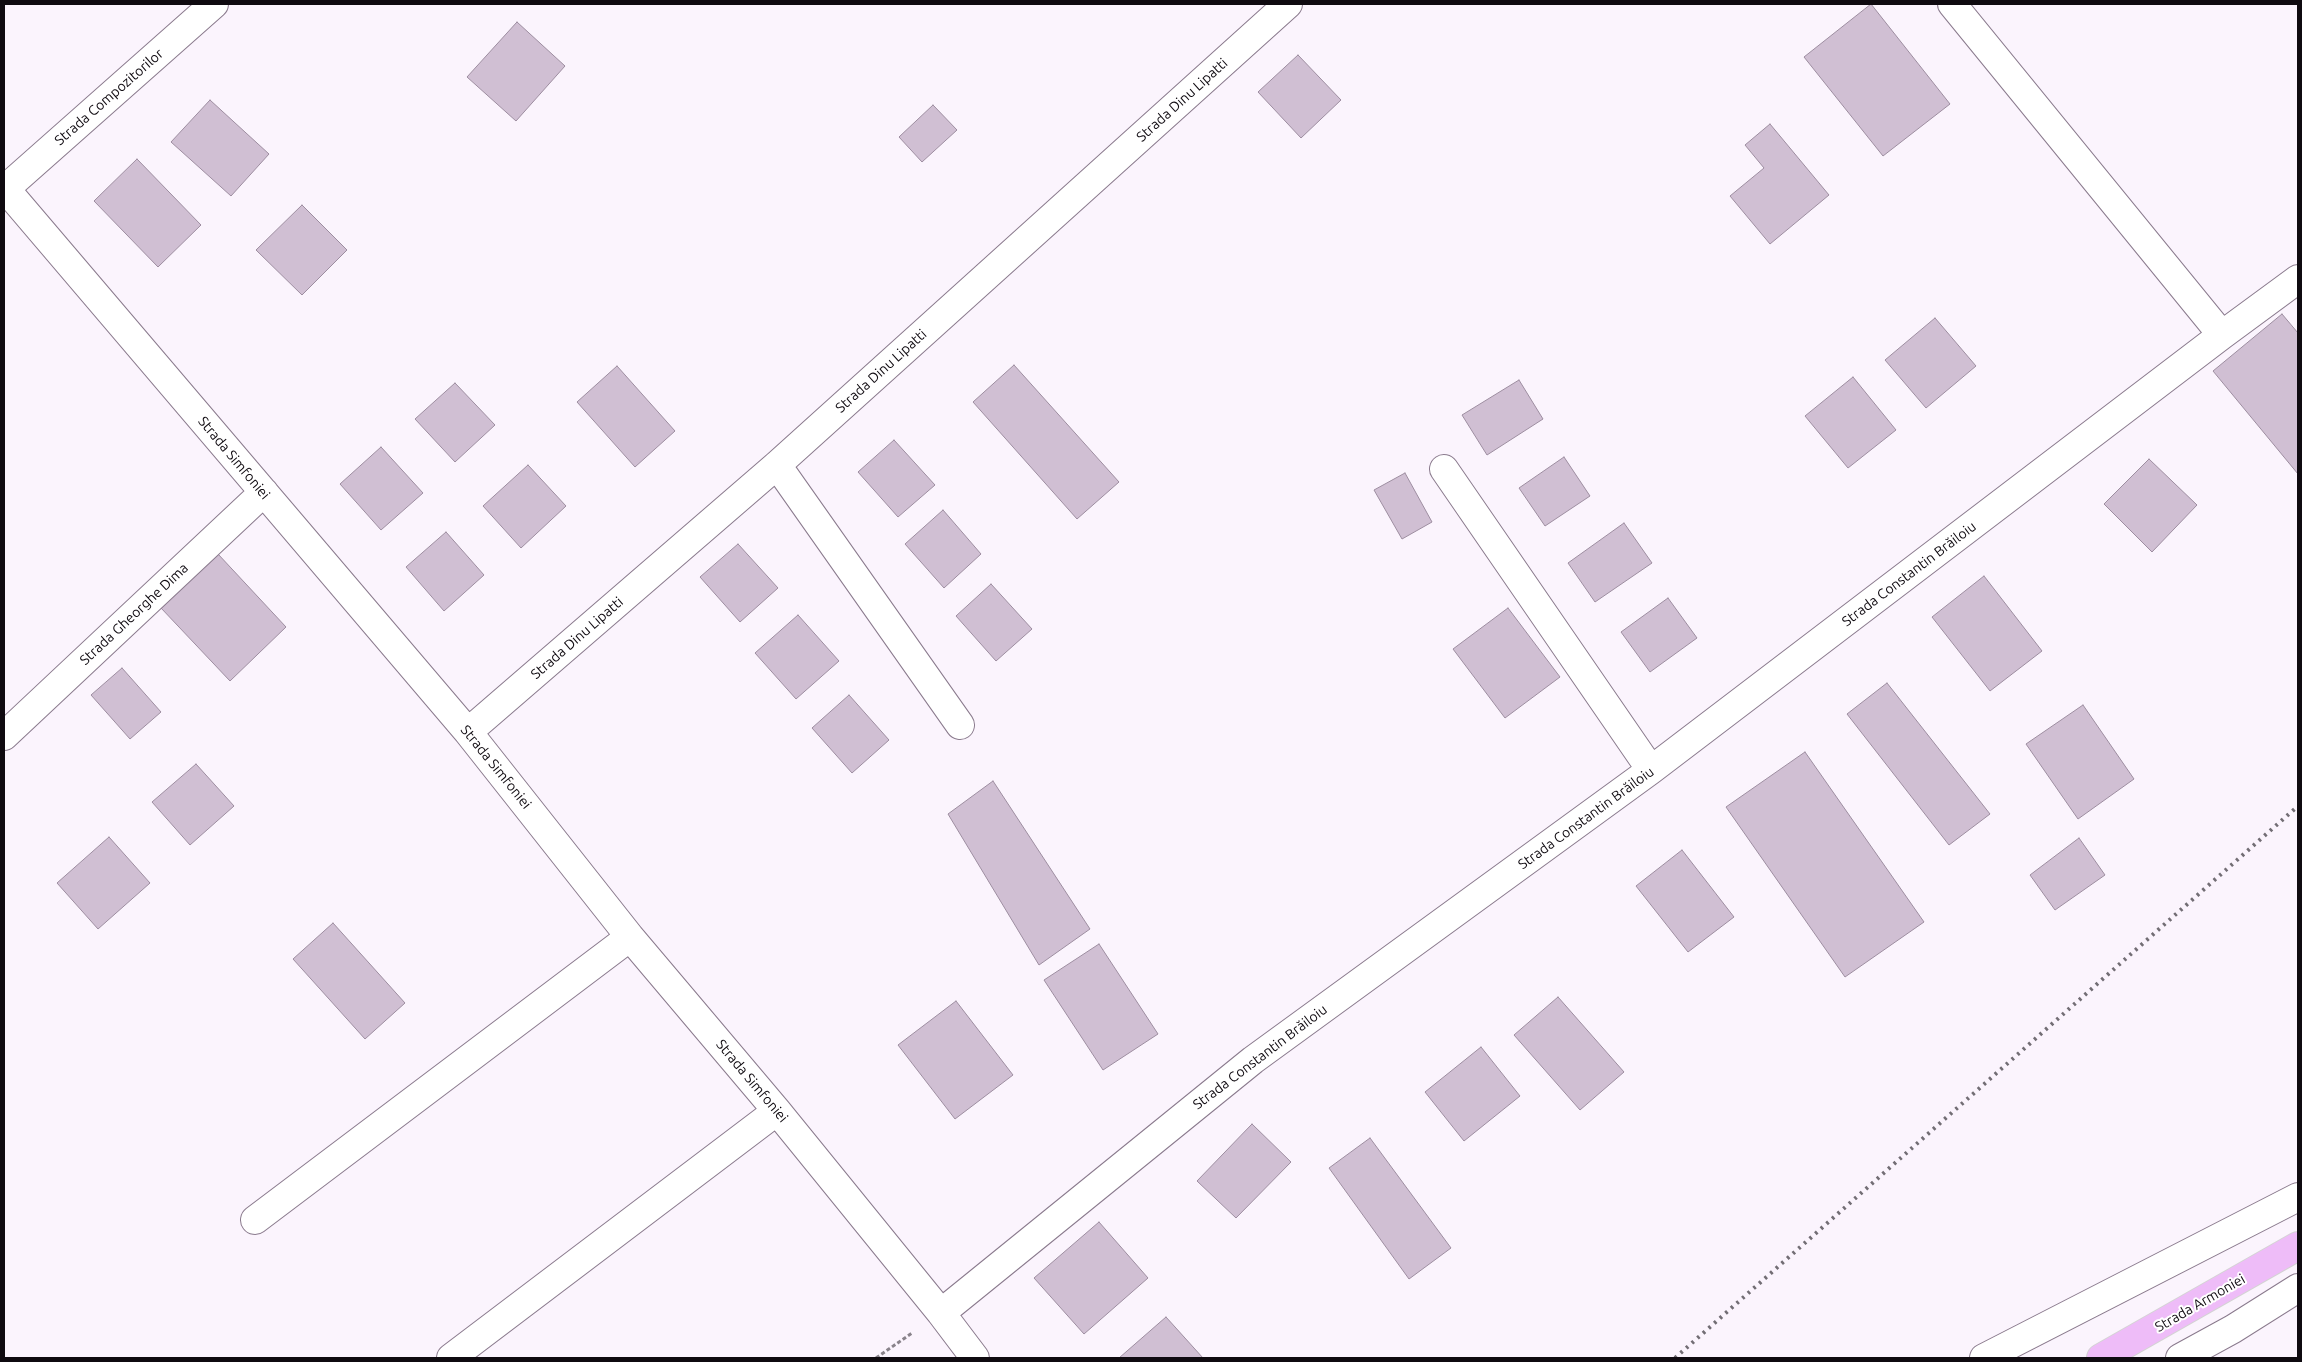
<!DOCTYPE html>
<html>
<head>
<meta charset="utf-8">
<style>
  body { margin:0 }
  #map { position:relative; width:2302px; height:1362px; overflow:hidden; background:#fbf4fd; font-family:Ubuntu,sans-serif }
  canvas { display:block }
  .frame { position:absolute; inset:0; border:5px solid #0f0a10; pointer-events:none }
</style>
</head>
<body>
<div id="map">
<canvas width="2302" height="1362"></canvas>
<div class="frame"></div>
</div>
<script>
const ctx = document.querySelector('canvas').getContext('2d');
ctx.lineJoin = 'round';
function fillPath(path, color) { ctx.fillStyle = color; ctx.fill(path, 'evenodd'); }
const poly = rows => new Path2D(rows.map(r => 'M' + r).join(''));
function strokePath(path, color, width, dash) { ctx.strokeStyle = color; ctx.lineWidth = width; ctx.lineCap = dash ? 'butt' : 'round'; ctx.setLineDash(dash || []); ctx.stroke(path); }
function write(font, color, halo, rows, align = 'center') {
  ctx.font = font + ' Ubuntu,sans-serif'; ctx.lineWidth = 4; ctx.setLineDash([]); ctx.textBaseline = 'middle'; ctx.strokeStyle = halo; ctx.fillStyle = color; for (const [text, x, y, turn = 0] of rows) {
    ctx.save(); ctx.translate(x, y); ctx.rotate((+turn || 0) * Math.PI / 180); ctx.textAlign = isNaN(turn) ? turn : align; if (halo) ctx.strokeText(text, 0, 0); ctx.fillText(text, 0, 0); ctx.restore();
  }
}
const building = poly([
  [1871,4,1950,104,1883,156,1804,57,1871,4],
  [517,22,565,66,516,121,467,77,517,22],
  [1298,55,1341,100,1301,138,1258,92,1298,55],
  [210,100,269,154,231,196,171,142,210,100],
  [933,105,957,130,922,162,899,137,933,105],
  [1770,124,1829,195,1770,244,1730,196,1764,168,1745,145,1770,124],
  [137,159,201,225,158,267,94,201,137,159],
  [302,205,347,250,302,295,256,250,302,205],
  [2282,314,2298,333,2298,474,2213,371,2282,314],
  [1935,318,1976,366,1926,408,1885,360,1935,318],
  [1014,365,1119,482,1077,519,973,402,1014,365],
  [617,366,675,431,635,467,577,402,617,366],
  [1853,377,1896,430,1848,468,1805,416,1853,377],
  [1519,380,1543,419,1487,455,1462,415,1519,380],
  [455,383,495,425,455,462,415,419,455,383],
  [894,440,935,485,898,517,858,472,894,440],
  [381,447,423,493,381,530,340,484,381,447],
  [1564,457,1590,496,1545,526,1519,488,1564,457],
  [2149,459,2197,505,2152,552,2104,504,2149,459],
  [528,465,566,506,521,548,483,506,528,465],
  [1405,473,1432,522,1402,539,1374,490,1405,473],
  [943,510,981,554,944,588,905,544,943,510],
  [1624,523,1652,563,1595,602,1568,563,1624,523],
  [446,532,484,575,444,611,406,567,446,532],
  [738,544,778,588,740,622,700,577,738,544],
  [218,554,286,627,230,681,161,608,218,554],
  [1984,576,2042,651,1990,691,1932,617,1984,576],
  [991,584,1032,629,996,661,956,616,991,584],
  [1668,598,1697,638,1650,672,1621,632,1668,598],
  [1508,608,1560,677,1505,718,1453,649,1508,608],
  [798,615,839,661,796,699,755,653,798,615],
  [122,668,161,712,130,739,91,695,122,668],
  [1887,683,1990,814,1949,845,1847,714,1887,683],
  [849,695,889,740,852,773,812,728,849,695],
  [2083,705,2134,779,2078,819,2026,744,2083,705],
  [1805,752,1924,922,1845,977,1726,807,1805,752],
  [196,764,234,806,190,845,152,802,196,764],
  [993,781,1090,929,1039,965,948,814,993,781],
  [109,837,150,883,98,929,57,883,109,837],
  [2079,838,2105,875,2055,910,2030,875,2079,838],
  [1682,850,1734,917,1688,952,1636,886,1682,850],
  [333,923,405,1003,365,1039,293,959,333,923],
  [1099,944,1158,1034,1103,1070,1044,980,1099,944],
  [1558,997,1624,1072,1580,1110,1514,1035,1558,997],
  [956,1001,1013,1075,955,1119,898,1045,956,1001],
  [1481,1047,1520,1096,1464,1141,1425,1092,1481,1047],
  [1252,1124,1291,1162,1236,1218,1197,1181,1252,1124],
  [1370,1138,1451,1248,1409,1279,1329,1168,1370,1138],
  [1099,1222,1148,1278,1084,1334,1034,1278,1099,1222],
  [1166,1317,1203,1358,1119,1358,1166,1317]
]);
const path = poly([
  [876,1358,912,1333]
]);
const street = poly([
  [1952,4,2222,335],
  [4,187,468,732,630,937,777,1111,941,1313,975,1358],
  [4,190,214,4],
  [777,465,960,725],
  [1444,469,1651,770],
  [468,732,777,465,1288,4],
  [4,736,264,492],
  [255,1220,630,937],
  [941,1313,1253,1060,1651,770,2222,335,2298,279],
  [451,1358,777,1111],
  [1984,1358,2298,1197],
  [2180,1358,2233,1329,2298,1288]
]);
const primary = poly([
  [2101,1358,2298,1246]
]);
const rail = poly([
  [1675,1358,2298,806]
]);
const streetNames = [
  ["Strada Compozitorilor",109,97,-41],
  ["Strada Dinu Lipatti",1182,100,-42],
  ["Strada Dinu Lipatti",881,371,-42],
  ["Strada Simfoniei",234,458,50],
  ["Strada Constantin Brăiloiu",1909,574,-37],
  ["Strada Gheorghe Dima",134,614,-43],
  ["Strada Dinu Lipatti",577,638,-41],
  ["Strada Simfoniei",496,767,51],
  ["Strada Constantin Brăiloiu",1586,818,-36],
  ["Strada Constantin Brăiloiu",1260,1057,-37],
  ["Strada Simfoniei",752,1081,50],
  ["Strada Armoniei",2200,1303,-30]
];
fillPath(building, '#d0bfd3');
strokePath(building, '#9d8da0', 1);
strokePath(street, '#8a7a8d', 30);
strokePath(primary, '#d4d3d4', 30);
strokePath(path, '#89838b', 3, [4, 2.5]);
strokePath(street, '#fff', 28);
strokePath(primary, '#eebcf8', 28);
strokePath(rail, '#726d74', 4, [2.5, 5]);
write('14px', '#0f0a10', '#fff', streetNames);
</script>
</body>
</html>
